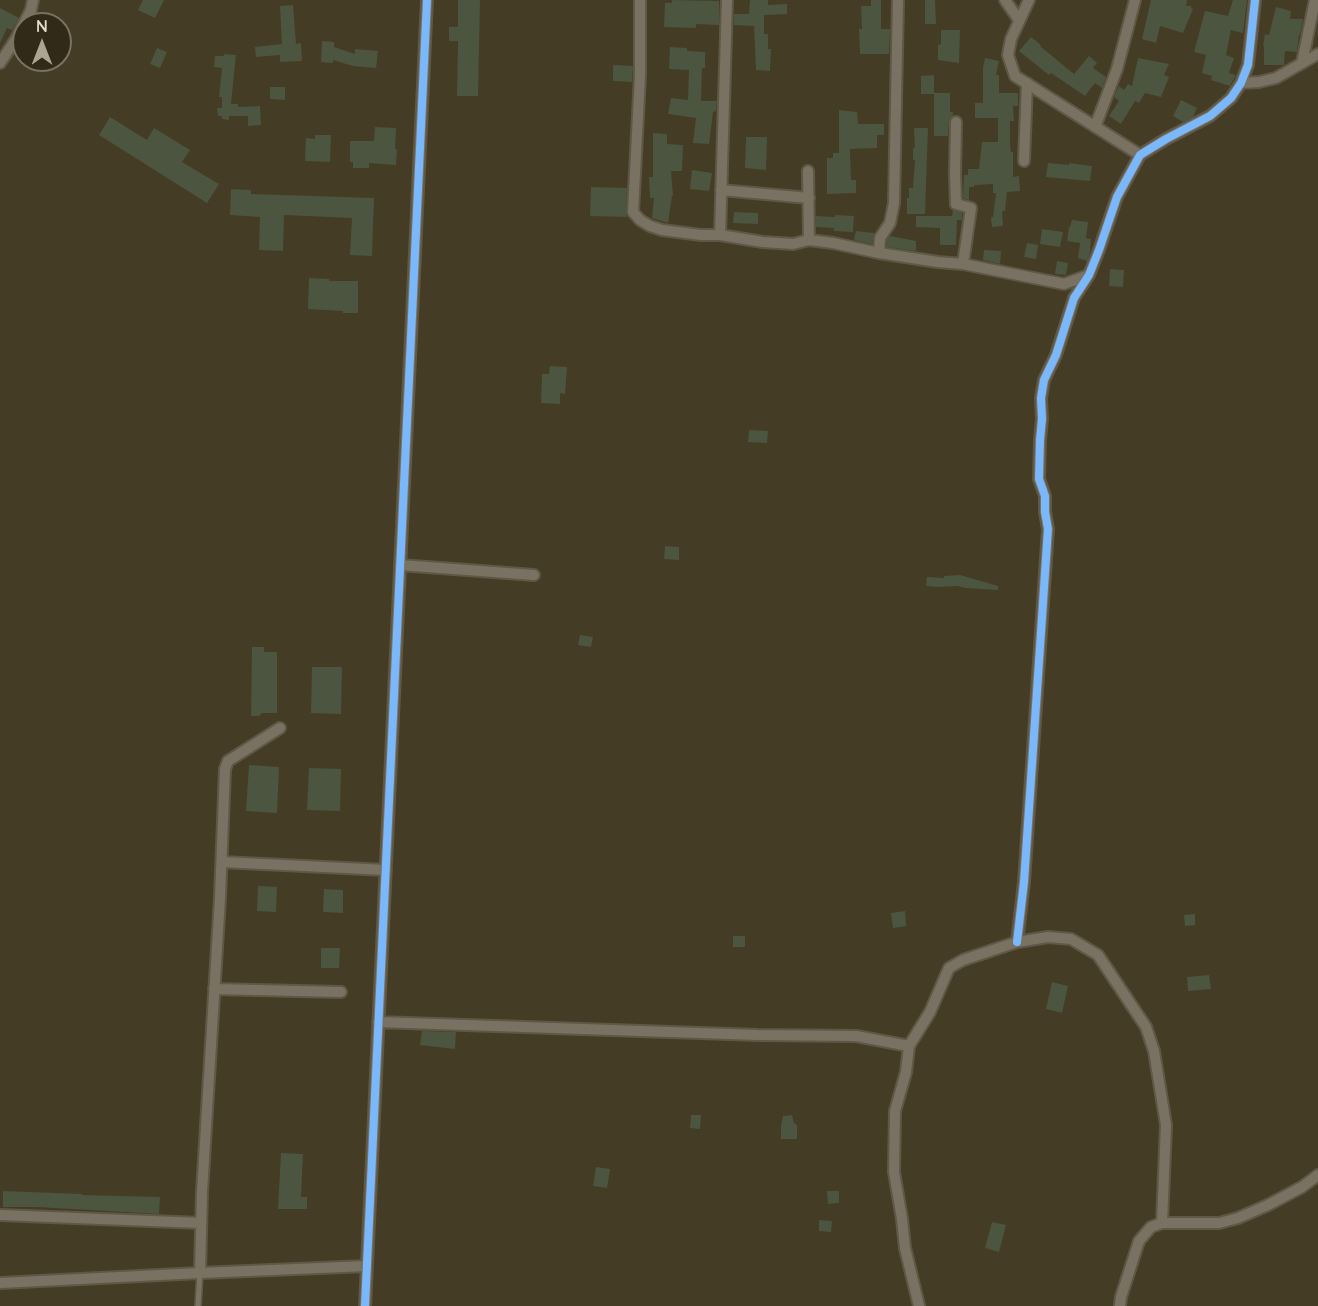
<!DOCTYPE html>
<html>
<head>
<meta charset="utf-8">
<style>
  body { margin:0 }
  #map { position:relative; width:1318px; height:1306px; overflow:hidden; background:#453c25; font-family:Quicksand,sans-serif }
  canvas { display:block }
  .north { position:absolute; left:12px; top:12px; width:60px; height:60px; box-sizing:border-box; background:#312a18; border:2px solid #7a725e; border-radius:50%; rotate:0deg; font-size:16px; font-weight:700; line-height:24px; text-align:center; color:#e7ddc7 }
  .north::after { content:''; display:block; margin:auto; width:21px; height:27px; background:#aea58e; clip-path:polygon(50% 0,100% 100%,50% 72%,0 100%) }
</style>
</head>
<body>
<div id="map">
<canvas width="1318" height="1306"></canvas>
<div class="north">N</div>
</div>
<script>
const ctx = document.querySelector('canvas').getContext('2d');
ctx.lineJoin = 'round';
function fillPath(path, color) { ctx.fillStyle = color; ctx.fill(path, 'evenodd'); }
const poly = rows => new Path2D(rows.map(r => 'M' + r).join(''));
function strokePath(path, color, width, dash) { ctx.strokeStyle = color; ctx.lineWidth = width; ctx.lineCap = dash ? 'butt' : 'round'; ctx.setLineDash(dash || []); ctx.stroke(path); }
const building = poly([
  [143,0,164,0,155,18,138,10],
  [458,0,480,0,478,96,457,96,458,41,449,41,449,27,458,27],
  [672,0,719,1,719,25,696,24,696,28,664,27,665,3,672,3],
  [750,0,768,0,768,5,787,4,787,14,764,15,764,34,768,34,768,49,771,49,770,71,756,70,754,26,734,25,734,14,749,14],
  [871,0,881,0,881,29,890,29,889,54,860,54,859,29,862,29,861,6,871,6],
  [925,0,935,0,936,24,925,24],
  [1151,0,1187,0,1186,6,1191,6,1191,8,1193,9,1183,33,1160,26,1156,43,1142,39],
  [1233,0,1247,0,1243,33,1231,30,1226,55,1234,58,1229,73,1236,75,1230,86,1211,80,1212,76,1202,73,1206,55,1194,52,1205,11,1228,16],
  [293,5,296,44,301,43,302,61,280,62,280,55,256,57,255,47,282,44,280,6],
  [1276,7,1291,11,1290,19,1303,19,1300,35,1299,35,1297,52,1285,51,1284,65,1264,65,1264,46,1263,46,1265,34,1269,35],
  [0,8,19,18,12,30,7,28,0,43],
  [941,30,960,30,959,63,938,60,938,45,941,44],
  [1031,37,1041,45,1040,46,1074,74,1089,56,1097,63,1093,68,1106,77,1102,88,1095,83,1085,96,1051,73,1049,75,1019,51],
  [322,41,334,42,334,47,355,54,355,49,378,51,376,68,353,66,333,60,333,63,321,62],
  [670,47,687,48,687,51,705,52,705,68,702,68,701,101,717,101,716,111,713,112,709,144,693,143,696,118,668,114,671,98,688,100,689,70,669,69],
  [157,48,167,52,160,68,150,64],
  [224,54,236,55,231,104,238,104,238,107,260,106,261,125,248,126,248,116,229,116,229,120,222,119,222,116,218,116,217,108,222,108,222,97,219,97,222,68,214,67,215,56,224,56],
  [985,58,999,61,996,75,999,75,999,93,1018,93,1018,106,1013,106,1014,121,1010,121,1010,143,1011,152,1013,152,1013,177,1019,176,1020,191,1007,192,1005,211,1002,211,1003,226,992,227,991,217,993,217,996,193,993,193,993,184,974,185,974,187,969,187,969,200,963,198,964,175,968,175,968,169,979,169,982,142,998,142,998,118,975,118,975,103,983,103,983,68],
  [1138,58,1169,64,1164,75,1169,77,1161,97,1145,93,1139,103,1135,101,1121,124,1109,116,1119,101,1114,97,1119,86,1124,90,1128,84,1132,86],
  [613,65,633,66,632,82,613,81],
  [934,75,934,93,950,93,950,112,953,112,953,115,949,121,948,136,934,136,934,94,921,94,921,76],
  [270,87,285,87,285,100,270,99],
  [1181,100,1197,108,1193,117,1183,122,1173,116],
  [839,110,857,112,858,124,884,124,884,135,877,135,877,148,850,149,851,180,856,180,856,193,827,194,827,158,833,158,833,153,839,153],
  [110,117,147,140,154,128,190,150,182,162,219,184,207,203,99,135],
  [375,127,396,128,395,149,397,149,396,165,369,163,369,168,353,168,353,162,350,162,350,141,374,141],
  [914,128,928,128,925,214,907,214,907,198,909,198,909,188,913,188,915,160,913,160,913,148,915,148],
  [653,133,667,134,667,144,683,145,682,171,671,171,673,196,672,196,668,223,652,218,654,198,650,198,649,177,653,177],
  [315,135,331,135,330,162,305,161,306,138,315,139],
  [746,137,767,137,766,170,745,168],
  [1048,163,1069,165,1069,163,1092,166,1090,181,1046,177],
  [692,170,712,173,709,191,690,189],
  [591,187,627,188,626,212,627,217,590,216],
  [231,189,251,190,251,194,374,198,372,256,350,255,352,218,284,215,283,251,259,250,260,217,230,215],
  [953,210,962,213,962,220,957,220,956,245,940,245,940,228,916,227,916,216,952,216],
  [734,212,758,213,758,224,733,223],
  [835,215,854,216,853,232,834,231,834,228,816,227,816,216,835,217],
  [1072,220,1088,222,1086,238,1091,239,1090,252,1087,261,1078,258,1080,243,1067,241,1069,227,1070,227],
  [1042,229,1063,232,1060,247,1040,244],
  [856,231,874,233,872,244,854,240],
  [890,236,916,241,916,251,887,247,887,240],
  [1027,243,1038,245,1036,259,1024,257],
  [984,250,1001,251,1000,264,983,260],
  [1057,261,1068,263,1066,275,1055,274],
  [1110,269,1124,270,1123,287,1109,286],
  [309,278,329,279,329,281,358,281,358,313,343,313,343,311,308,309],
  [550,366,567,367,565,394,560,393,560,404,541,403,542,374,549,374],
  [749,430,768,431,767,443,748,442],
  [665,546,679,547,679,560,664,559],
  [960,575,998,586,998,590,966,588,957,586,938,587,926,586,927,577,944,578,944,576],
  [580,635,593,637,591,647,578,645],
  [252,647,264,647,264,652,277,652,277,713,262,713,259,716,251,716],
  [312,667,342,667,341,714,311,713],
  [249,765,279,767,277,813,246,811],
  [309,768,341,769,340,811,307,810],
  [258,886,277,887,276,912,257,911],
  [324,889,343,890,343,913,323,912],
  [905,911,906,926,893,928,891,913],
  [1195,914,1195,925,1185,926,1184,915],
  [733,936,745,936,745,947,733,947],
  [321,948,340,948,339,968,321,968],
  [1209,975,1211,989,1188,991,1187,977],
  [1052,982,1068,986,1062,1013,1046,1009],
  [422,1031,456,1032,455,1049,420,1045],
  [691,1115,701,1115,700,1129,690,1128],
  [792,1115,794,1123,797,1125,797,1139,781,1139,781,1126,783,1116],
  [281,1153,303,1154,301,1197,307,1197,307,1209,278,1209],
  [596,1167,610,1169,607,1188,593,1186],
  [3,1191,82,1194,82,1195,160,1197,159,1214,37,1207,3,1207],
  [827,1191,839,1191,839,1203,828,1204],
  [819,1220,832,1221,831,1232,819,1231],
  [992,1222,1006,1225,999,1252,985,1248]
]);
const service = poly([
  [198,1306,200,1273]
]);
const minor = poly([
  [640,0,640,76,633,212,640,220,650,226,662,230,701,235,720,235,763,242,793,244,809,240,833,243,879,253,938,262,963,264,1064,284,1089,275],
  [1005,0,1019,20],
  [1029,0,1011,39,1008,55,1015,76,1140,155],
  [0,63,16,39,31,10,33,0],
  [1302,63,1315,0],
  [1241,83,1259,82,1276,78,1318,54],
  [956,122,955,173,956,204,971,208,963,264],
  [1095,127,1117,69,1135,0],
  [1024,161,1027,83],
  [808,171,809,240],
  [721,190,809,198],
  [720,235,727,0],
  [879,253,880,238,890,223,894,203,898,0],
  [400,565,534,575],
  [222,862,386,870],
  [1017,942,1024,882,1048,529,1045,512,1045,496,1039,479,1040,440,1042,419,1041,398,1044,380,1056,355,1074,298,1089,275,1099,250,1117,197,1140,155,1166,139,1210,116,1231,98,1241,83,1248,65,1255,0],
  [214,989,341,992],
  [378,1022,758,1035,856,1036,909,1046],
  [0,1215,201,1223],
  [200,1273,202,1192,220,898,225,769,228,761,280,728],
  [0,1283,200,1273,367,1266],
  [365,1306,427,0],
  [919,1306,905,1248,902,1219,894,1172,895,1111,906,1072,909,1046,930,1012,949,968,963,960,1017,942,1048,937,1071,939,1098,955,1146,1027,1154,1051,1166,1125,1162,1223],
  [1120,1306,1121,1297,1139,1241,1151,1227,1162,1223,1219,1223,1238,1218,1268,1205,1302,1187,1318,1175]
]);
const cycleway = poly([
  [1017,942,1024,882,1048,529,1045,512,1045,496,1039,479,1040,440,1042,419,1041,398,1044,380,1056,355,1074,298,1089,275,1099,250,1117,197,1140,155,1166,139,1210,116,1231,98,1241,83,1248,65,1255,0],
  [365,1306,427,0]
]);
fillPath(building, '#4c553f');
strokePath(service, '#5f5846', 8);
strokePath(minor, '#5f5846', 14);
strokePath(service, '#797262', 5);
strokePath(minor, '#797262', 10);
strokePath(cycleway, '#7ab7fb', 8);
</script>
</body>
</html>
